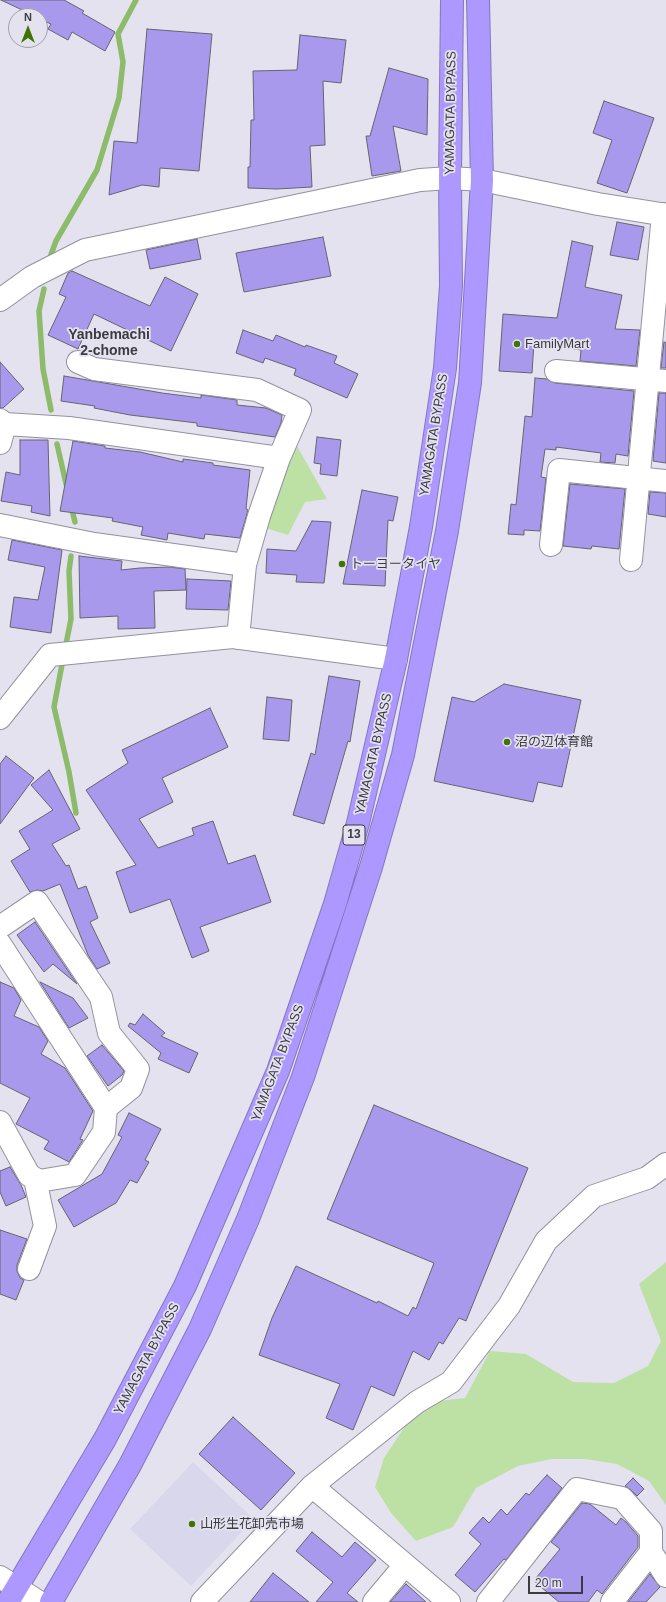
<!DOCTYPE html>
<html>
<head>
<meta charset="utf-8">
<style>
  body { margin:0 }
  #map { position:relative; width:666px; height:1602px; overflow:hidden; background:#e4e2ef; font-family:Helvetica,sans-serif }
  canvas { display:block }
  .north { position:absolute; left:8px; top:8px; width:40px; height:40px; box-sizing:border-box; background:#e4e2ef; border:1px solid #a19fa9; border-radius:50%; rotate:0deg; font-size:11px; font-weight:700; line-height:16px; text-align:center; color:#3c3b40 }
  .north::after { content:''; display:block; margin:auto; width:14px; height:18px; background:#407400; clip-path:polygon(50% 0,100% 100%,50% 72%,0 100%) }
  .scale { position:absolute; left:528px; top:1576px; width:55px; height:18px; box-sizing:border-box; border:2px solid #3c3b40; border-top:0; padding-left:5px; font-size:12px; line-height:14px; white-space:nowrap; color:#3c3b40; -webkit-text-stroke:3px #e4e2ef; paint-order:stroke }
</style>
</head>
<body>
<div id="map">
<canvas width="666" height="1602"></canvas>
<div class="north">N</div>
<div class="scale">20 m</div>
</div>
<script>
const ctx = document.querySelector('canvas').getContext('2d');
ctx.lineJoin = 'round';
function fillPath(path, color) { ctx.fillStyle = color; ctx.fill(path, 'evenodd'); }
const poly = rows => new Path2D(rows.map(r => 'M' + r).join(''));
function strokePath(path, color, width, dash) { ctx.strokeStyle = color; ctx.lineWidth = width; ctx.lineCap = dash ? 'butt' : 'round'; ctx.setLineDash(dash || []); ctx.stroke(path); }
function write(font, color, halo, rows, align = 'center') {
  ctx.font = font + ' Helvetica,"Noto Sans JP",sans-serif'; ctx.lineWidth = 3.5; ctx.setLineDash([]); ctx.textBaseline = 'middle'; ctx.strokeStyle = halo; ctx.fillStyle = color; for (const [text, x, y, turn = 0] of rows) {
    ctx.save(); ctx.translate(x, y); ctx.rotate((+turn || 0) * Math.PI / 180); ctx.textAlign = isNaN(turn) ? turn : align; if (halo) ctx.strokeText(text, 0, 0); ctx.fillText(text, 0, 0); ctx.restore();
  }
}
const built = poly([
  [193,1462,254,1519,191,1586,130,1529]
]);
const green = poly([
  [286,443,297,446,327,499,305,502,288,535,256,525],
  [666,1262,666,1505,649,1481,617,1464,585,1459,552,1459,518,1466,476,1488,453,1527,416,1541,391,1513,375,1487,384,1458,406,1425,429,1402,465,1398,490,1351,526,1354,573,1382,614,1383,648,1366,661,1341,639,1284]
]);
const stream = poly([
  [49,260,56,241,97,170,119,98,123,62,118,34,136,0],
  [44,289,39,311,43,369,51,410],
  [57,444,67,488],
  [71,506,75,522],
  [65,649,71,619,69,571,71,556],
  [63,659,54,707,69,772,76,813]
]);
const building = poly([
  [1,0,64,0,84,11,82,13,115,32,105,51,72,32,68,40,48,29,51,24,40,19,40,16,35,16,1,0],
  [147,29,212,34,199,171,160,168,159,187,142,185,109,195,114,141,137,143,147,29],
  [300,35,346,40,341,83,323,81,325,145,310,146,312,187,277,189,248,188,248,167,250,167,251,120,254,120,253,71,297,70,300,35],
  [389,68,428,79,427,135,393,126,401,171,372,176,366,136,370,136,389,68],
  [604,101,654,118,627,193,597,183,612,140,593,133,604,101],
  [617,222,644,227,638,260,610,255,617,222],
  [323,237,331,276,244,292,236,253,323,237],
  [197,239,201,259,150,269,146,250,197,239],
  [572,241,593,246,585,287,622,295,615,329,640,330,636,366,580,361,581,350,534,342,532,373,499,371,503,314,557,318,572,241],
  [72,271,150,306,165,277,198,294,171,351,94,314,78,349,48,335,66,297,59,294,68,273,72,271],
  [243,330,273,341,276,335,305,347,306,345,337,356,334,363,358,374,347,398,294,375,296,369,265,358,263,363,236,353,243,330],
  [664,342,666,343,666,368,661,368,664,342],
  [0,362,24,389,3,408,0,408,0,362],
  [64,376,162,393,201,398,201,395,237,400,237,405,266,408,282,415,281,423,275,437,197,426,197,423,130,415,94,408,95,406,61,401,64,376],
  [535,378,547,379,555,383,634,391,628,456,616,454,615,463,600,462,601,453,556,447,556,450,545,449,541,477,546,478,540,531,524,530,524,535,508,534,511,504,516,505,525,416,532,417,535,378],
  [659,393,666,393,666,463,653,461,659,393],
  [317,437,341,440,337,476,320,474,321,464,314,463,317,437],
  [20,440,48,440,50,516,31,512,32,506,1,501,6,472,20,475,20,440],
  [73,441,105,446,105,448,140,452,183,462,183,459,213,463,213,465,250,470,246,509,248,510,240,538,205,534,204,539,168,533,167,540,141,535,143,527,112,521,113,518,60,511,73,441],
  [570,484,625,489,619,549,592,546,591,549,563,546,570,484],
  [362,490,398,497,393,521,388,520,385,586,343,584,362,490],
  [650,492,666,493,666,517,648,514,650,492],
  [312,521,331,522,324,583,296,582,297,575,266,573,267,549,296,551,312,521],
  [12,540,62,550,51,633,10,627,14,597,38,600,45,567,8,560,12,540],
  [79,556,122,561,121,570,140,568,170,567,185,569,186,590,154,591,155,628,118,629,118,616,80,618,79,556],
  [187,579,231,581,228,610,186,609,187,579],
  [329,676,360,681,350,742,348,741,324,824,293,815,311,753,315,755,329,676],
  [504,684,581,700,562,787,538,782,533,802,434,781,452,697,474,702,504,684],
  [267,697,292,700,289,741,263,739,267,697],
  [210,708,228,747,162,778,173,802,139,819,158,848,194,835,192,828,213,821,228,864,255,855,271,902,200,927,209,951,192,958,170,899,130,913,116,872,136,865,86,790,128,763,122,750,210,708],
  [6,756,34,778,0,824,0,764,6,756],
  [49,770,80,829,52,844,66,866,69,865,78,889,86,886,98,918,90,922,110,963,97,969,88,955,60,884,43,891,37,890,30,892,11,861,30,849,19,831,53,810,31,785,49,770],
  [35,922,77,984,53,964,44,972,17,935,35,922],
  [0,982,14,988,21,1000,14,1016,39,1027,48,1041,41,1054,65,1068,93,1111,80,1139,83,1140,69,1162,44,1149,49,1141,16,1124,30,1098,0,1083,0,982],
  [40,982,73,998,88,1018,69,1028,40,982],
  [143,1014,165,1033,161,1036,198,1053,189,1073,158,1059,161,1053,128,1026,130,1023,135,1025,143,1014],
  [102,1045,124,1071,122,1075,108,1086,87,1056,102,1045],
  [374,1105,528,1168,466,1321,459,1318,443,1344,439,1342,429,1360,413,1351,394,1396,371,1386,353,1430,326,1418,340,1384,259,1355,272,1318,296,1266,377,1303,378,1301,408,1316,413,1307,416,1309,434,1263,327,1219,374,1105],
  [129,1113,161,1129,145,1160,149,1162,137,1183,130,1180,116,1203,74,1227,58,1200,102,1174,122,1137,118,1135,129,1113],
  [10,1167,21,1185,26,1197,6,1206,0,1192,0,1171,10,1167],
  [0,1230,27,1239,17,1265,17,1271,20,1278,24,1280,16,1300,0,1294,0,1230],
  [233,1417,295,1473,261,1510,199,1454,233,1417],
  [547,1475,562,1488,506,1560,504,1559,475,1592,455,1575,481,1544,469,1533,483,1517,489,1523,501,1509,507,1515,526,1493,529,1495,547,1475],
  [633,1478,644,1489,637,1496,631,1490,625,1486,633,1478],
  [582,1503,590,1504,616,1525,621,1518,626,1522,638,1536,638,1547,602,1594,597,1590,588,1602,559,1602,536,1583,536,1578,560,1549,551,1542,582,1503],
  [312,1532,342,1557,355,1542,376,1560,347,1593,358,1602,316,1602,333,1582,296,1551,312,1532],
  [273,1573,309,1602,250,1602,273,1573],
  [650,1574,660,1587,646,1602,628,1602,650,1574],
  [406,1584,426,1602,390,1602,406,1584]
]);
const minor = poly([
  [0,300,32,277,85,250,420,180,450,178,482,180,598,204,666,215],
  [78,362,94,369,257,390,300,410,279,458,259,516,245,565,238,638],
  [556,371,666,381],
  [0,420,5,424,69,428,279,458],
  [0,443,5,424],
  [0,525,94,544,245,565],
  [551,545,559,470,666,481],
  [631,560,663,214],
  [0,718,50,655,233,637,396,659],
  [0,927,37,902,101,997,109,1033,138,1069,131,1088,106,1108,104,1132,75,1175,39,1181,29,1175,0,1122],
  [0,944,106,1108],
  [29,1269,45,1226,35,1179],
  [312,1486,449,1602],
  [651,1552,666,1576],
  [0,1577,39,1602],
  [202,1602,312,1486,417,1402,451,1382,509,1306,546,1241,594,1196,647,1178,666,1164],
  [374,1602,405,1565],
  [488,1602,577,1489,622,1498,651,1531,651,1552,612,1602]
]);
const highway = poly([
  [8,1602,105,1439,185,1286,278,1071,335,904,358,823,396,659,421,527,445,368,451,286,450,178,452,0],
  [51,1602,130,1465,200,1329,248,1219,303,1077,371,867,403,755,447,531,470,383,482,180,478,0]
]);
const markers = [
  [517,344,4,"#407400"],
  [342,564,4,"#407400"],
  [507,742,4,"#407400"],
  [192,1524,4,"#407400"]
];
const shields = [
  [354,835,22]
];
const shieldNames = [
  ["13",354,835]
];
const streetNames = [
  ["YAMAGATA BYPASS",451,113,-89],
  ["YAMAGATA BYPASS",434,435,-81],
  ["YAMAGATA BYPASS",374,754,-77],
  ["YAMAGATA BYPASS",278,1063,-69],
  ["YAMAGATA BYPASS",147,1359,-62]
];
const poiNames = [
  ["FamilyMart",525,344],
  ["トーヨータイヤ",350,564],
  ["沼の辺体育館",515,742],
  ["山形生花卸売市場",200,1524]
];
const neighbourhoodNames = [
  ["Yanbemachi",109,335],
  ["2-chome",109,351]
];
fillPath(built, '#d9d7eb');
fillPath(green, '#bde1a5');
strokePath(stream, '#8cbb6a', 5.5);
fillPath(building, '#a999ed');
strokePath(building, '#66646f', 1);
strokePath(minor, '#93919d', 24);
strokePath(highway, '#8577bc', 24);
strokePath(minor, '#fff', 22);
strokePath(highway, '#ad98ff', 22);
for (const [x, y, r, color] of markers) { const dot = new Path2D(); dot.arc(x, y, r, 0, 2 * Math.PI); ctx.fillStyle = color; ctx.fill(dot); strokePath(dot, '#e4e2ef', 1.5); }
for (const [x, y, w] of shields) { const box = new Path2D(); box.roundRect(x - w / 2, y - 10, w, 20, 3); ctx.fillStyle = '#e4e2ef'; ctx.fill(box); strokePath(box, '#3c3b40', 1); }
write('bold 12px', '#3c3b40', null, shieldNames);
write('13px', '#3c3b40', '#e4e2ef', streetNames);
write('13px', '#3c3b40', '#e4e2ef', poiNames, 'left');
write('bold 14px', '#3c3b40', '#e4e2ef', neighbourhoodNames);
</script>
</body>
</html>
